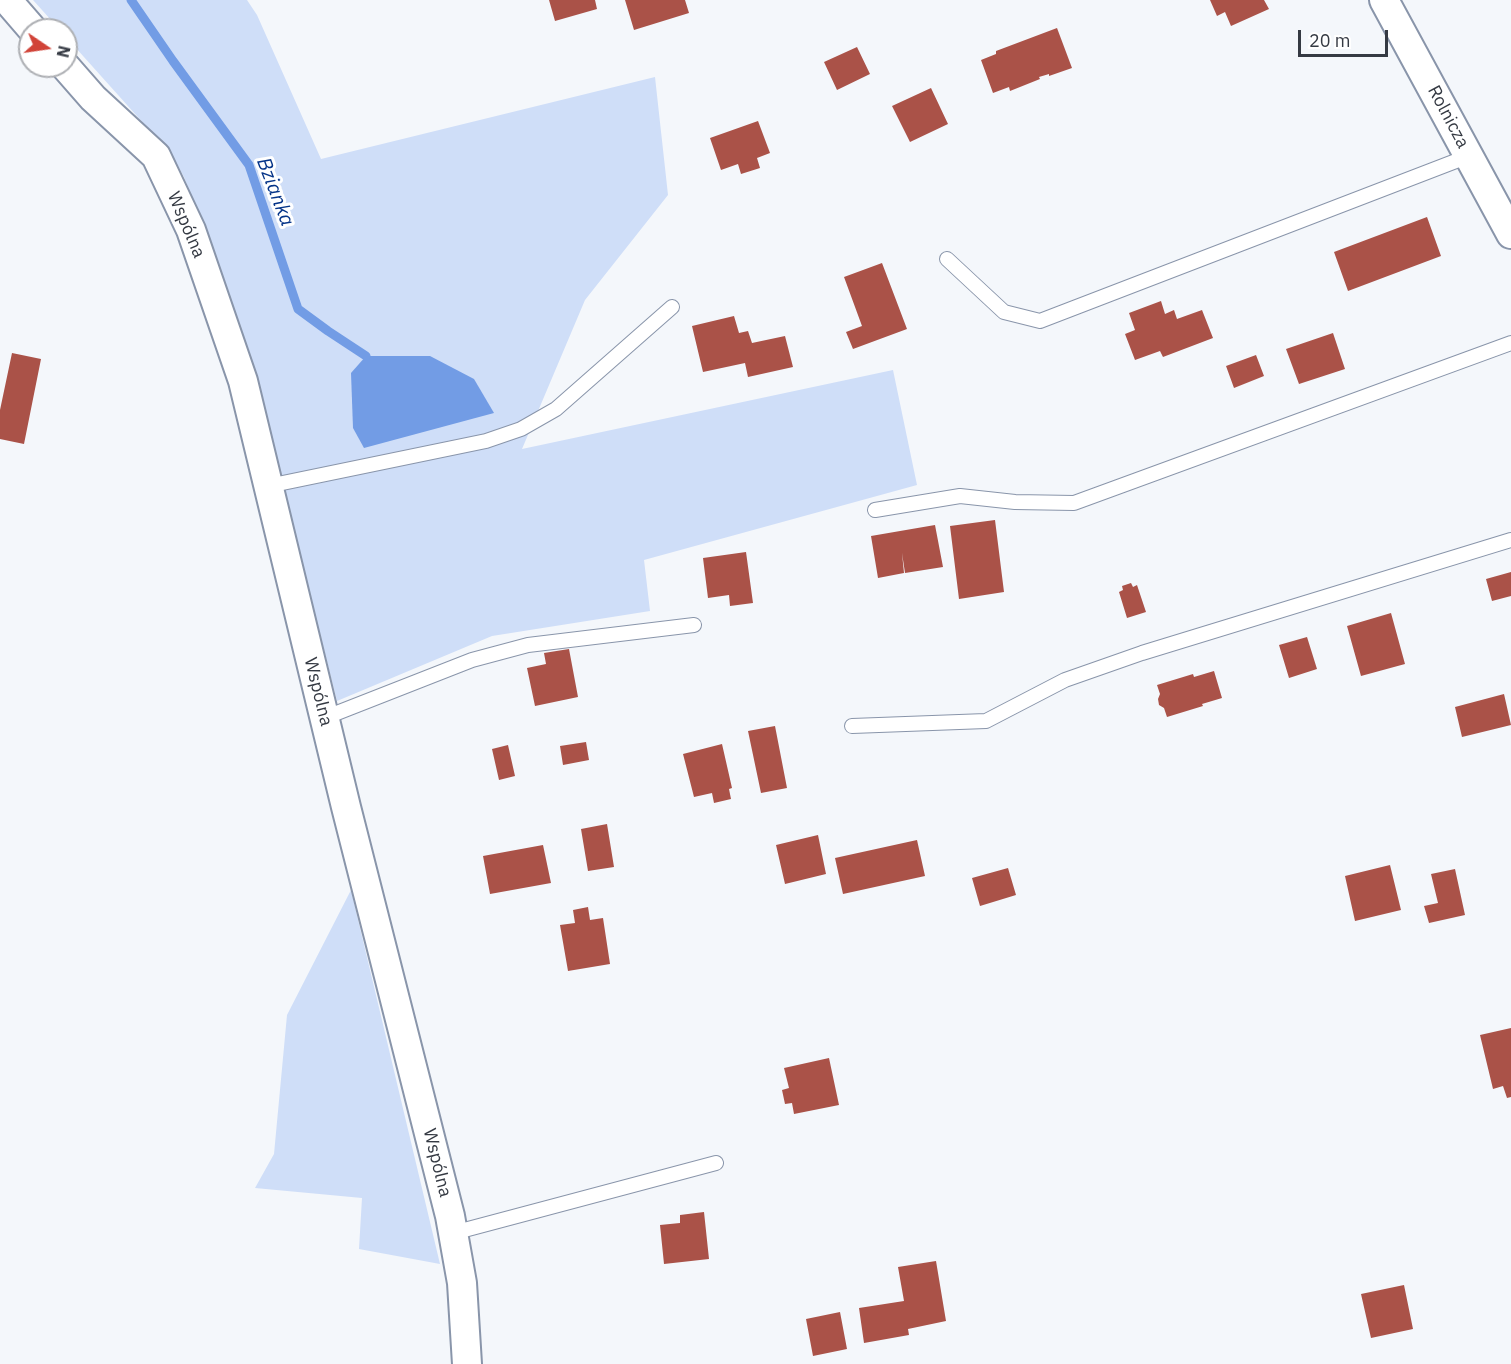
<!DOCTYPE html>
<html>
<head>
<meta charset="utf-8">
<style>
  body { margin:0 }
  #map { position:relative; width:1511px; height:1364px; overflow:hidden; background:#f4f7fb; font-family:"IBM Plex Sans",sans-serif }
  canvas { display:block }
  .north { position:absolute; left:18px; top:18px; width:60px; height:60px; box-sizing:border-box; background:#fff; border:2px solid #aeb0b4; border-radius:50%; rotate:103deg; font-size:16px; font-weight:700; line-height:24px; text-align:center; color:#353a43 }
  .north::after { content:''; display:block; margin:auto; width:21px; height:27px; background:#d14338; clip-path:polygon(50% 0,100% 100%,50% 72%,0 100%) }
  .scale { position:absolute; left:1298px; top:30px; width:90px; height:27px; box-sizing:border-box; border:3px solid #353a43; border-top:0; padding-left:8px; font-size:18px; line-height:21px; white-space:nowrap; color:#353a43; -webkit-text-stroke:4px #fff; paint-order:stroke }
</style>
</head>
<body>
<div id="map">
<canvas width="1511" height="1364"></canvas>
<div class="north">N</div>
<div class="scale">20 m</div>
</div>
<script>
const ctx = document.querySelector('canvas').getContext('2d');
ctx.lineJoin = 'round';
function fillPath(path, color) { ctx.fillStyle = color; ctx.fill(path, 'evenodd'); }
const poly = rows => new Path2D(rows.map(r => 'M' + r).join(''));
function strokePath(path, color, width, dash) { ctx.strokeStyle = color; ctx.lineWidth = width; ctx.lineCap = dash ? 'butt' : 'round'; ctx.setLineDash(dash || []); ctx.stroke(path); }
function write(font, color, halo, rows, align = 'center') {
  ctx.font = font + ' "IBM Plex Sans",sans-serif'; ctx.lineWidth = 6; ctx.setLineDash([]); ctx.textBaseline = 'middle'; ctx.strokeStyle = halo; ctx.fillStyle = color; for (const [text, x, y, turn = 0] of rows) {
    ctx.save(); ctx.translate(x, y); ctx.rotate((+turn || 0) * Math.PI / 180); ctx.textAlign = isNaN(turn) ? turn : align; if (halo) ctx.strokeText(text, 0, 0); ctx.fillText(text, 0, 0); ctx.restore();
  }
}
const green = poly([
  [33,0,247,0,257,15,321,159,655,77,668,195,585,300,522,449,893,370,917,485,644,560,650,611,492,636,337,701,245,340,184,177,171,154,66,37,66,30,60,30],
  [351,890,440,1264,359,1249,362,1198,255,1188,274,1154,287,1015]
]);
const water = poly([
  [366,356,430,356,474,379,494,413,364,448,353,428,351,373]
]);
const stream = poly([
  [131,0,173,61,249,165,298,309,328,331,366,356]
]);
const building = poly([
  [549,0,595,0,597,9,555,21],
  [625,0,685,0,689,13,634,30],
  [1210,0,1264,0,1269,9,1231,26,1225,12,1217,16],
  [1057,28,1072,68,1049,76,1049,74,1039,77,1040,79,1010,91,1009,87,993,93,981,60,996,54,996,51],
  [857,47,870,74,837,90,824,62],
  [931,88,948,124,910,142,892,106],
  [758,121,770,153,757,158,760,168,741,174,738,164,721,170,710,138],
  [1427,217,1441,256,1348,291,1334,252],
  [882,263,907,329,853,349,846,332,862,326,844,277],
  [1161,301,1165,314,1174,310,1177,319,1202,310,1213,338,1163,357,1160,351,1135,360,1125,334,1135,330,1129,313],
  [734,316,739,333,748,331,752,343,785,336,793,367,748,377,745,363,703,372,692,326],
  [1333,333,1345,369,1299,384,1286,349],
  [12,353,41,359,24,444,0,439,0,410],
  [1256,355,1264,376,1234,388,1226,366],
  [995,520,1004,592,959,599,950,526],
  [935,525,943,567,905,573,902,553,904,573,878,578,871,536],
  [746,552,753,603,730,606,729,595,708,598,703,558],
  [1511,572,1511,596,1492,601,1486,579],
  [1131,583,1133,587,1137,585,1146,612,1127,618,1119,592,1123,590,1122,586],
  [1391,613,1405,664,1361,676,1347,626],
  [1307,637,1317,669,1289,678,1279,645],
  [569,649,578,697,535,706,527,668,546,664,544,653],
  [1214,671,1222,698,1202,704,1203,706,1167,717,1164,708,1159,705,1158,699,1160,694,1157,685,1193,674,1194,677],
  [1504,694,1511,725,1462,737,1455,707],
  [775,726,787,788,761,793,748,731],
  [586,742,589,760,563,765,560,746],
  [722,744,732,788,729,789,731,799,714,803,712,793,694,797,683,754],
  [508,745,515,776,499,780,492,749],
  [607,824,614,867,588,871,581,829],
  [818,835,826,874,785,884,776,845],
  [917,840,925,876,843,894,835,858],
  [543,845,551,883,490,894,483,856],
  [1390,865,1401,910,1355,921,1345,876],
  [1008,868,1016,895,980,906,972,878],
  [1455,869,1465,915,1429,923,1424,906,1438,903,1431,874],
  [588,907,590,920,603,918,610,964,568,971,560,925,575,923,573,910],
  [1511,1028,1511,1097,1507,1098,1503,1086,1493,1089,1480,1035],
  [829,1058,839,1105,794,1114,792,1103,785,1104,782,1090,789,1088,784,1068],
  [704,1212,709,1259,664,1264,660,1225,680,1223,680,1215],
  [936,1261,946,1321,908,1329,909,1335,864,1343,859,1308,904,1301,898,1267],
  [1404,1285,1413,1329,1371,1338,1361,1294],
  [840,1312,847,1349,813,1356,806,1319]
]);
const lane = poly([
  [947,259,1004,312,1040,321,1469,156],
  [268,486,486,441,521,429,556,409,672,307],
  [875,510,960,496,1015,502,1074,503,1511,343],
  [324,718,472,660,528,645,694,625],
  [852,726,986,721,1065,680,1142,653,1511,540],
  [453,1233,716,1163]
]);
const street = poly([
  [7,0,33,30],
  [1384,0,1511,234],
  [65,66,93,98,156,156,191,230,243,381,346,807,450,1216,462,1283,467,1364]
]);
const streetNames = [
  ["Rolnicza",1448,117,62],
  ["Wspólna",186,225,67],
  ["Wspólna",318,692,76],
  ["Wspólna",437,1163,76]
];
const waterNames = [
  ["Bzianka",275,192,69]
];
fillPath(green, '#cfdef8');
fillPath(water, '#729ce5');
strokePath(stream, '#729ce5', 9);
fillPath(building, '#aa5248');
strokePath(lane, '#8995aa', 16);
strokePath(street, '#8995aa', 32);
strokePath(lane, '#fff', 14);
strokePath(street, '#fff', 28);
write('18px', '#353a43', '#fff', streetNames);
write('italic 20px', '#053488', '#fff', waterNames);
</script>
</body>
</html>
